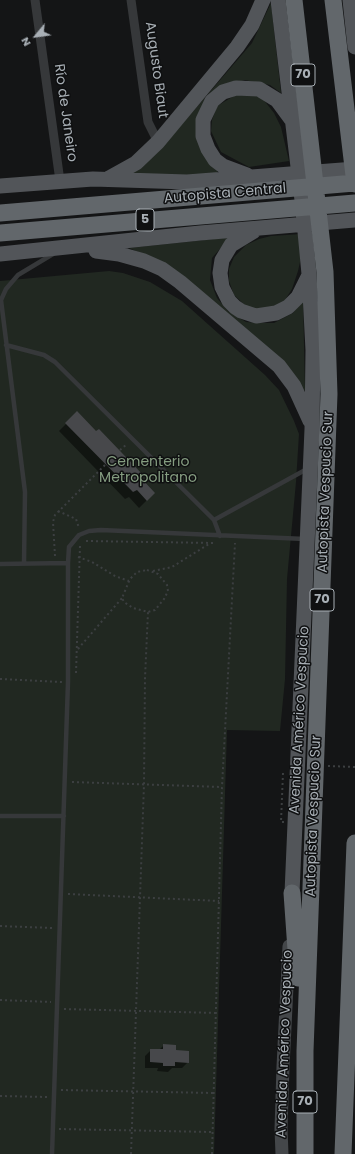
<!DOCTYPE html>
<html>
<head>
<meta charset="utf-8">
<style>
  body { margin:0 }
  #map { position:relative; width:355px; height:1154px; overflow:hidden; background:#141516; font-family:Poppins,sans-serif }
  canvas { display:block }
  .north { position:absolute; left:16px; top:16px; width:40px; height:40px; -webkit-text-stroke:3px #0f1011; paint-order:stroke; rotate:241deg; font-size:11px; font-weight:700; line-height:16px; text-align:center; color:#a8afb5 }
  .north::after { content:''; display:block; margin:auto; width:14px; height:18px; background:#a8afb5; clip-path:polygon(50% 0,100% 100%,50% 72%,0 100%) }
</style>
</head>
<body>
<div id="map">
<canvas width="355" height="1154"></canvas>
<div class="north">N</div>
</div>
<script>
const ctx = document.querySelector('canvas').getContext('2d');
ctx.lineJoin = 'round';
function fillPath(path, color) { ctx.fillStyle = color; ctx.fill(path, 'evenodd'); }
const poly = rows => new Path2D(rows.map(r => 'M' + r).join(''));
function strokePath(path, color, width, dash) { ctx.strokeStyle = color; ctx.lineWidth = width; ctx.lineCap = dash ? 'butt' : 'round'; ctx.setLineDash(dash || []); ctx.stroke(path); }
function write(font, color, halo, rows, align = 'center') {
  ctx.font = font + ' Poppins,sans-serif'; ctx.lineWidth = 3; ctx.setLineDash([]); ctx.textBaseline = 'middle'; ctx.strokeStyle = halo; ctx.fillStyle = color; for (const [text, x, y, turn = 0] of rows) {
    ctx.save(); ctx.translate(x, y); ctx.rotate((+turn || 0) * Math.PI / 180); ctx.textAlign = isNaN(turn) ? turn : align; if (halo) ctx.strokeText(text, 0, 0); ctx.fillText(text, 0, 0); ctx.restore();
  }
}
const green = poly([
  [271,3,281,93,270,85,245,80,228,85,204,106,218,175,128,176,157,153,252,43],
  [239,93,255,95,263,99,274,113,281,127,289,161,249,167,221,152,211,131,212,120,217,106],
  [301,234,302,253,298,271,292,289,283,303,266,311,248,308,234,295,229,281,229,269,234,257,246,245,259,239,271,236],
  [233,237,225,243,212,258,210,280,217,298,228,311,246,322,260,323,274,323,293,313,303,297,305,391,269,349,166,264,129,248],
  [109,271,123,273,150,282,182,301,265,375,279,390,294,421,299,434,296,482,287,579,285,679,280,731,227,730,214,1154,0,1154,0,281]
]);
const shadow = poly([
  [77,413,154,493,139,508,129,497,125,499,59,431],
  [164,1045,175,1051,188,1062,182,1068,172,1068,168,1072,157,1071,158,1068,145,1068,145,1056,151,1050,159,1050]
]);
const building = poly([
  [77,411,96,431,99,429,144,476,141,478,155,493,147,501,137,490,133,492,65,423],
  [163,1044,176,1045,176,1050,189,1051,189,1063,175,1062,175,1066,163,1066,163,1063,150,1062,150,1049,163,1049]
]);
const path = poly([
  [120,450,127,444],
  [58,511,76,519,79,528],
  [86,541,214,543],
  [55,556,53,522,55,515,106,464],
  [78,557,92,562,115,576,129,581],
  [147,570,158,574,167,585,168,591,164,599,155,610,148,612,133,608,124,602,122,598,130,579,137,572,147,570],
  [153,571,172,567,209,544],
  [78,649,122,598],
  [76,673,80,546],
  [0,679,62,682],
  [328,766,355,767],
  [72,782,222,787],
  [284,822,281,822,283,773,285,773],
  [68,894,219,901],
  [0,926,53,928],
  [0,1000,51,1002],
  [64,1009,216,1013],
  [61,1090,213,1093],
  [0,1096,47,1097],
  [59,1129,212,1132],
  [131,1154,144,784,145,678,148,612],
  [212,1154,222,787,235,543]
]);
const lane = poly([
  [6,345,44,355,55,362,214,520,220,536],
  [214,520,307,469],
  [24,563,25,492,1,300,6,289,18,275,53,254],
  [0,564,68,563],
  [0,816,64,816],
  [52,1154,68,682,68,563,69,547,79,535,89,531,101,530,305,539]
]);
const street = poly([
  [35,0,60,181],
  [131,0,148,122,158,142]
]);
const secondary = poly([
  [282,1154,281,1129,283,1067,289,946]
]);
const primary = poly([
  [278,0,302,200,309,274,313,350,312,429,292,893],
  [350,0,355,47],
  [247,175,223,166,215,160,208,149,203,136,203,120,212,101,223,92,236,88,259,89,277,100,291,119],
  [109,178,136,163,158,142,237,47,252,25,263,0],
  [0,186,93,179,187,182,355,169],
  [254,231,231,245,222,260,220,273,222,287,229,301,235,307,241,311,256,316,276,313,288,307,298,297,308,277],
  [96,251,119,254,144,261,162,269,180,282,279,366,294,386,310,421],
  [0,254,200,233,355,220]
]);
const highway = poly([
  [294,0,325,272,329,394,305,1051,305,1154],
  [333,0,355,184],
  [0,213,355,183],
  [0,233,355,203],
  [292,893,298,978],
  [343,1154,355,843]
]);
const shields = [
  [303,75,24],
  [145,220,18],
  [322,600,24],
  [305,1102,24]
];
const shieldNames = [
  ["70",303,75],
  ["5",145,220],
  ["70",322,600],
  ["70",305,1102]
];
const streetNames = [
  ["Augusto Biaut",156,70,82],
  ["Río de Janeiro",65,113,82],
  ["Autopista Central",225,194,-5],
  ["Autopista Vespucio Sur",326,492,-88],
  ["Avenida Américo Vespucio",300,720,-87],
  ["Autopista Vespucio Sur",314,816,-88],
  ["Avenida Américo Vespucio",285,1044,-88]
];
const parkNames = [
  ["Cementerio",148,462],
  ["Metropolitano",148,478]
];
fillPath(green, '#212821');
fillPath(shadow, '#0007');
fillPath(building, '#47484b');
strokePath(path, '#3c3f41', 2, [2, 3]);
strokePath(lane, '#36383a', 4.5);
strokePath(street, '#36383a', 9);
strokePath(secondary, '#44474a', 13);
strokePath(primary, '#525559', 15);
strokePath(highway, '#62676b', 17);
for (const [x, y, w] of shields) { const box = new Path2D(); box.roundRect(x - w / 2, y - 11, w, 22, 3); ctx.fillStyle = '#0f1011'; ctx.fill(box); strokePath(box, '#a8afb5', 1); }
write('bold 13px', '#a8afb5', null, shieldNames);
write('14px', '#a8afb5', '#0f1011', streetNames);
write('14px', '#859d81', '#0f1011', parkNames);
</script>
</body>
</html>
